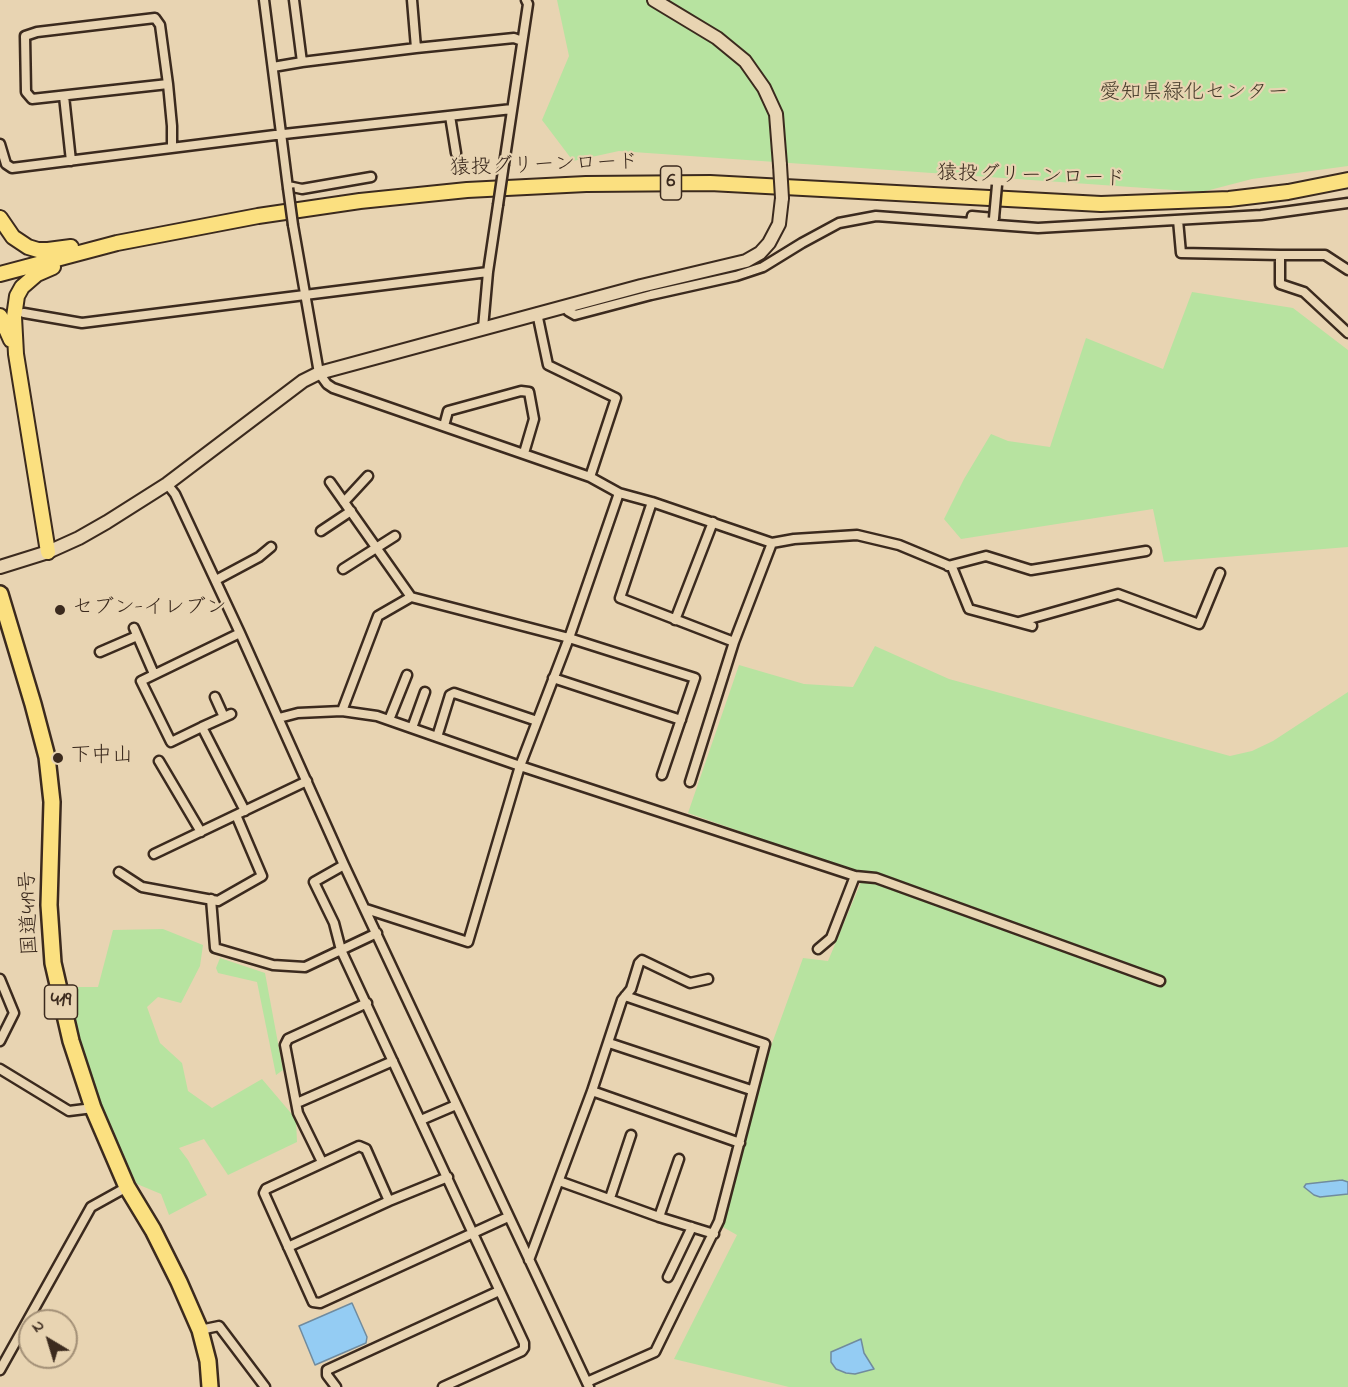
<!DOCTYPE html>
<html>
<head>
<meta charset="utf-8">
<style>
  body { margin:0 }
  #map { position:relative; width:1348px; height:1387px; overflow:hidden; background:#e8d4b2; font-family:"Indie Flower",sans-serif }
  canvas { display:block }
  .north { position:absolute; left:18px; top:1309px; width:60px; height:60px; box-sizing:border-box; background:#e8d4b2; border:2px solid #a39077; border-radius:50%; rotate:322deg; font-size:16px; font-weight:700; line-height:24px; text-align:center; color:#3b2a1e }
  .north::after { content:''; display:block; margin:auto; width:21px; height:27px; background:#3b2a1e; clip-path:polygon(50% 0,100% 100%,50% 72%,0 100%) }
</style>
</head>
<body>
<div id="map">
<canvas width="1348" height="1387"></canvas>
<div class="north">N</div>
</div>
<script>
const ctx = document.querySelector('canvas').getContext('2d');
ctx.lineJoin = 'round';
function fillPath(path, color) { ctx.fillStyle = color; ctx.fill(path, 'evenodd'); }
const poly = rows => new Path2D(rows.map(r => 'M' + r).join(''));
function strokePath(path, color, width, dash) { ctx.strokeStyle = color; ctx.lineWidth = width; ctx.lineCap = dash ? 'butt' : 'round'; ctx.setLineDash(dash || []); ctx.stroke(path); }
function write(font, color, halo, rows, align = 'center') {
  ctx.font = font + ' "Indie Flower","Klee One",sans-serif'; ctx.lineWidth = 4.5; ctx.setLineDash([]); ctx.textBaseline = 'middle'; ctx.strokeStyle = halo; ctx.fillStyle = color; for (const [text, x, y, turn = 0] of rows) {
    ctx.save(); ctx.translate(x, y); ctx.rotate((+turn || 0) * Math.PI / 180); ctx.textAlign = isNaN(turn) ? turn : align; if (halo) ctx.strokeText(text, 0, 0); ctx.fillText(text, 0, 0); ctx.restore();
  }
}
const green = poly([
  [557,0,1348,0,1348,166,1252,179,1202,192,619,151,573,161,542,120,569,56],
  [1192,292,1293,308,1348,350,1348,547,1164,562,1153,509,961,539,944,519,964,479,991,434,1008,441,1050,447,1086,338,1163,369],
  [875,646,949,679,1230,756,1252,751,1273,741,1348,692,1348,1387,789,1387,674,1359,737,1235,721,1226,770,1049,803,958,828,961,864,875,688,813,739,665,804,684,853,687],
  [163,929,203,945,200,966,181,1003,158,997,147,1007,160,1043,182,1063,188,1091,212,1108,262,1079,296,1119,297,1142,228,1175,204,1139,179,1148,188,1160,207,1195,169,1215,161,1194,137,1184,115,1141,82,1055,69,987,98,987,113,930],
  [220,958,265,973,283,1070,276,1075,257,982,218,973,216,968]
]);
const water = poly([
  [1342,1180,1348,1182,1348,1194,1320,1197,1314,1195,1304,1187,1306,1184,1342,1180],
  [352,1303,367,1337,366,1343,315,1365,299,1326,352,1303],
  [861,1339,864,1353,874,1369,855,1374,846,1373,836,1369,831,1362,831,1352,861,1339]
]);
const street = poly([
  [264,0,288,188],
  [294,0,302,62,416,48,412,0],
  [416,48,514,38,522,41],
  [273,67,302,62],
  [168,84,32,99,26,92,25,36,37,32,155,18,160,25,168,84,172,126,172,148],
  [64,96,71,161],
  [450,116,456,153],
  [0,144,6,164,12,168,275,135,512,109],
  [504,164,528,4,526,0],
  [288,186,302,189,371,177],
  [1178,220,1181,253,1280,255],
  [971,222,972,216,994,218],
  [293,225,319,373,327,384,333,388,590,477,619,493,652,502,772,543,794,539,857,535,899,545,952,567,969,609,1032,626],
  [1348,270,1325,255,1280,255,1280,284,1304,292,1348,333],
  [567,306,568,311,575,315,651,295,736,276,763,267,802,243,839,223,876,216,1038,228,1261,215,1348,203],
  [24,313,82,323,488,272],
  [537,313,548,365,616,398,590,477],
  [483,328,488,272,498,205],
  [444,426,448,411,521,391,529,392,534,419,524,453],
  [330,482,411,597,569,638,695,678,662,775],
  [167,484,175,494,240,633,344,865,589,1387],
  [344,502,368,476],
  [652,502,620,598,734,642],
  [321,531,351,511],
  [948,566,986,556,1031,570,1146,551],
  [343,569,395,536],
  [216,580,259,557,271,547],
  [675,620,713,522],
  [1019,622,1118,594,1199,624,1220,573],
  [134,628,154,674],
  [100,652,137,636],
  [553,678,681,720],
  [215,697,224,717],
  [342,711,377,716,520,766,855,876,876,878,1160,981],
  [231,714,202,727,245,811],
  [279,718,298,713,342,711,378,616,411,597],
  [389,720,407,675],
  [202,727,171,742,141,681,240,633],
  [412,728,425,692],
  [437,737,450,695,454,693,537,721],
  [159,761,201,832],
  [690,782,734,642,772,543],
  [154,854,307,781],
  [344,865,314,882,334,923,341,950,524,1343,524,1348,522,1351,443,1387],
  [119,872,142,887,218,901,262,876,236,815],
  [211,899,215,948,273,965,305,967,377,933],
  [366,909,468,942,520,766,569,638,619,493],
  [818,949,831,938,855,876],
  [0,979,14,1013,0,1041],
  [609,1043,751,1090],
  [0,1069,69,1111,93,1108],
  [592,1091,740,1143],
  [297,1103,393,1061],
  [421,1120,456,1105],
  [322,1162,298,1113,285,1045,288,1039,367,1003],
  [559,1181,659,1217,714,1234],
  [610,1198,631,1135],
  [389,1201,366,1149,359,1146,266,1189,264,1193,313,1302,320,1303,508,1217],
  [659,1217,679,1159],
  [288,1247,389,1201,448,1177],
  [529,1260,592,1091,622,1000,631,989,639,963,642,960,690,983,708,979],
  [668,1277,692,1227],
  [200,1330,219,1326,265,1387],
  [0,1370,91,1207,127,1187],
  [587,1382,655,1352,719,1221,765,1044,625,996],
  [336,1387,327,1375,327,1370,499,1291]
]);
const secondary = poly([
  [654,0,717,38,745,61,764,88,776,114,780,165],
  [0,567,48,552,79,538,107,522,167,484,303,381,319,373,641,286,746,261,760,253,769,243,779,224,782,198]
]);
const primary = poly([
  [0,218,13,237,28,247,38,250,48,250,71,247],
  [0,274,117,243,258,216,360,201,467,190,586,184,710,183,1101,204,1229,199,1288,192,1348,180],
  [0,316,11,340],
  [48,552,16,354,14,317,17,296,22,287,37,274,53,267]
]);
const highway = poly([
  [0,594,33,704,47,757,52,802,49,905,53,963,71,1041,93,1108,127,1187,153,1230,179,1282,200,1330,208,1361,210,1387]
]);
const streetBridge = poly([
  [288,188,293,225],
  [498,205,504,164],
  [994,218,997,185]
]);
const secondaryBridge = poly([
  [780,165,782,198]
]);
const markers = [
  [60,610,6,"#3b2a1e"],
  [58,758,6,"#3b2a1e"]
];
const shields = [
  [671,183,21],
  [61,1002,33]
];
const shieldNames = [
  ["6",671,183],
  ["419",61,1002]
];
const parkNames = [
  ["愛知県緑化センター",1194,95]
];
const streetNames = [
  ["猿投グリーンロード",544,167,-2],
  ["猿投グリーンロード",1031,178,2],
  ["国道419号",31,913,-92]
];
const poiNames = [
  ["セブン-イレブン",72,610],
  ["下中山",70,758]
];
fillPath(green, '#b7e3a0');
fillPath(water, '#94ccf3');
strokePath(water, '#708b9e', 1.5);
strokePath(street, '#3b2a1e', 13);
strokePath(secondary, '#3b2a1e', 16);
strokePath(primary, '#3b2a1e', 18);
strokePath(highway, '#3b2a1e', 20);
strokePath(street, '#e8d4b2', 8);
strokePath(secondary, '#e8d4b2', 12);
strokePath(primary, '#fbe080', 14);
strokePath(highway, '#fbe080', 15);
strokePath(streetBridge, '#3b2a1e', 13, []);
strokePath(secondaryBridge, '#3b2a1e', 16, []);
strokePath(streetBridge, '#e8d4b2', 8);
strokePath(secondaryBridge, '#e8d4b2', 12);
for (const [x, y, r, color] of markers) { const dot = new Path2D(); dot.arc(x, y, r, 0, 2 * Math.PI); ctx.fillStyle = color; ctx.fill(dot); strokePath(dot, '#e8d4b2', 2); }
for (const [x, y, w] of shields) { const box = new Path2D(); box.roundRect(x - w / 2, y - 17, w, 34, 4.5); ctx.fillStyle = '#e8d4b2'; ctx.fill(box); strokePath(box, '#3b2a1e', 1.5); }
write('bold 20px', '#3b2a1e', null, shieldNames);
write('21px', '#473c2b', '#e8d4b2', parkNames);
write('21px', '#3b2a1e', '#e8d4b2', streetNames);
write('21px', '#3b2a1e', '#e8d4b2', poiNames, 'left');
</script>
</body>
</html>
